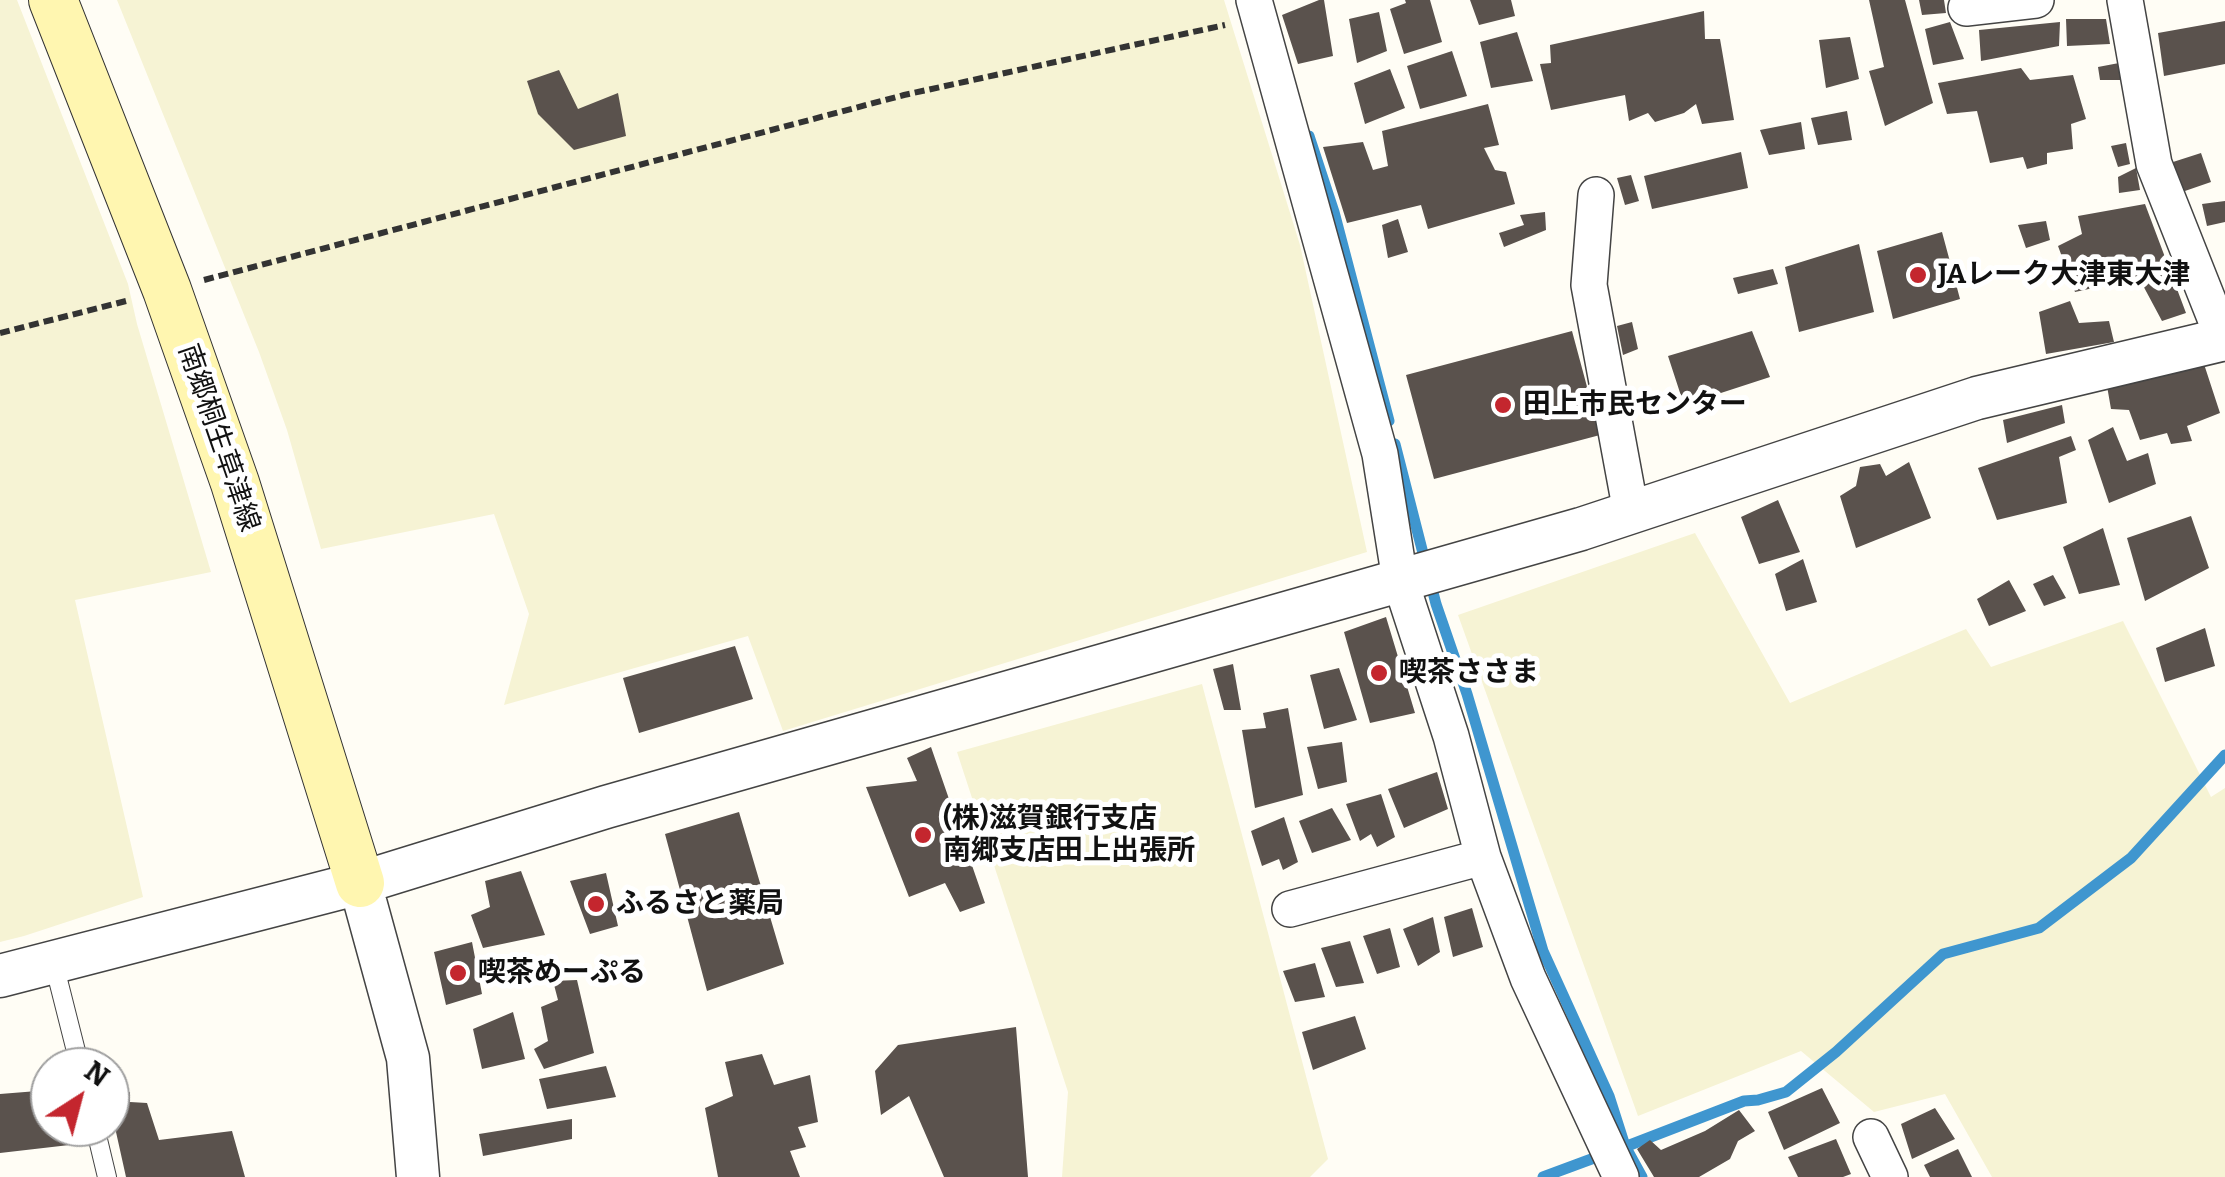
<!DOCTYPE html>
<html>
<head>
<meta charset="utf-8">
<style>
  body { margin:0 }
  #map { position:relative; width:2225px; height:1177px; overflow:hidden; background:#fffdf5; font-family:Bitter,serif }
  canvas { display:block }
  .north { position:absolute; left:30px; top:1047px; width:100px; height:100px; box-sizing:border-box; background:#fff; border:2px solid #a0a0a0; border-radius:50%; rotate:36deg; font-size:28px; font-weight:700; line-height:40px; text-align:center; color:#111 }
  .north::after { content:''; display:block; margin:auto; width:35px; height:45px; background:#c4262e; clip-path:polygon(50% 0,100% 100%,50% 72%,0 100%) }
</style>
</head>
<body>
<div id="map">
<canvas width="2225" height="1177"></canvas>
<div class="north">N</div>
</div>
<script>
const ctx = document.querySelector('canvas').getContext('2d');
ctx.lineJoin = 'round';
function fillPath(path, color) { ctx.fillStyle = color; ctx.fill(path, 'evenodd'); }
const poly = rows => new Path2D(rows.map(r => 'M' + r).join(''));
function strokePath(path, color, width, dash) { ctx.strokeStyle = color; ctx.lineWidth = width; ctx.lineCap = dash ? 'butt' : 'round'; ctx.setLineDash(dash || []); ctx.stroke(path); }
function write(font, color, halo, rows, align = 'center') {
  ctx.font = font + ' Bitter,"Noto Sans JP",serif'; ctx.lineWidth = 10; ctx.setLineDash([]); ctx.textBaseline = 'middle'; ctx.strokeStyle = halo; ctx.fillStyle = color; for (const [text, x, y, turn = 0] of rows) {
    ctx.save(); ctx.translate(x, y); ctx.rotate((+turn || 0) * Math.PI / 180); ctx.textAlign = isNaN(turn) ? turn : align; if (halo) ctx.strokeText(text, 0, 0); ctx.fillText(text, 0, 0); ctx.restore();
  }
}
const farmland = poly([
  [0,0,17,0,128,284,137,324,211,572,75,600,143,897,24,936,0,942],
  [117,0,1224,0,1300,245,1367,552,783,731,748,636,504,705,529,614,494,514,321,549,287,430,259,352],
  [1695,533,1790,703,1966,629,1991,667,2123,621,2211,797,2225,788,2225,1177,1992,1177,1945,1094,1874,1112,1801,1051,1638,1116,1458,615],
  [1202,684,1328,1159,1310,1177,1062,1177,1068,1092,957,752]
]);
const stream = poly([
  [1309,136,1334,212,1389,421],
  [1395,444,1436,604,1467,694,1543,951,1609,1096,1625,1146,1642,1177],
  [1622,1148,1744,1101,1758,1100,1786,1092,1836,1052,1943,954,2039,928,2131,858,2225,755],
  [1543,1177,1605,1154]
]);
const building = poly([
  [1319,0,1324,0,1333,56,1298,64,1282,15],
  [1405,0,1430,0,1442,42,1404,54,1390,9,1406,3],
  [1470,0,1511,0,1515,16,1479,25],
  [1869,0,1905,0,1933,103,1885,126,1869,71,1884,67],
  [1919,0,1944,0,1946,13,1922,15],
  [1704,11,1705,39,1720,39,1734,120,1702,124,1696,104,1684,113,1655,122,1648,113,1629,121,1625,95,1551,110,1540,64,1551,63,1550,45],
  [1379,12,1387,51,1357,63,1349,19],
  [2066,19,2106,19,2110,44,2067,46],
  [2225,21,2225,64,2164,76,2158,33],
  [1950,22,1964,59,1933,65,1925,29],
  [2060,22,2059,46,1981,61,1979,30],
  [1517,32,1533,81,1491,88,1480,42],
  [1850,37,1859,79,1826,88,1819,40],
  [1452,51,1467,96,1420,109,1407,66],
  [2119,63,2123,80,2100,80,2098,67],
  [2021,68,2030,80,2073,75,2086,119,2071,124,2073,149,2047,153,2047,164,2027,169,2023,157,1990,163,1977,111,1947,114,1938,83],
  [1390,69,1405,108,1365,124,1354,83],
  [559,70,578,109,618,93,626,136,574,150,538,114,527,81],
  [1488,104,1499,145,1484,148,1495,170,1506,172,1515,204,1428,229,1421,205,1347,223,1323,147,1363,142,1373,170,1388,166,1382,131],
  [1847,111,1852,140,1818,145,1811,118],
  [1801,122,1805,149,1769,155,1760,130],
  [2126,143,2130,164,2118,167,2111,146],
  [1741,152,1748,188,1652,209,1644,176],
  [2201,153,2211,182,2182,192,2173,162],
  [2136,168,2140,190,2119,193,2118,177],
  [1631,175,1639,201,1625,205,1617,178],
  [2225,201,2225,222,2207,226,2202,204],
  [2145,204,2186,313,2162,321,2139,278,2075,292,2058,246,2082,234,2078,216],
  [1545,212,1546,230,1504,247,1499,233,1524,225,1520,215],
  [1398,219,1408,252,1388,258,1382,225],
  [2046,221,2050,240,2026,248,2018,225],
  [1942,232,1960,299,1893,319,1877,251],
  [1859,244,1874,312,1799,332,1785,267],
  [1773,269,1778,284,1738,294,1733,278],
  [2070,301,2079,323,2109,321,2114,342,2046,354,2039,312],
  [1632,322,1638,349,1623,355,1617,326],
  [1572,331,1600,435,1434,479,1406,375],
  [1752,331,1770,377,1684,405,1668,356],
  [2203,361,2220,413,2187,426,2192,441,2171,444,2167,433,2140,440,2129,410,2111,409,2107,386],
  [2062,405,2065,423,2007,443,2003,420],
  [2113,427,2127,461,2148,453,2156,484,2109,503,2088,440],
  [2071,436,2076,450,2059,457,2067,503,1997,520,1978,468],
  [1909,462,1931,518,1856,548,1840,496,1856,486,1860,467,1880,464,1886,476],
  [1778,500,1800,552,1759,564,1741,517],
  [2191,516,2209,568,2145,601,2127,538],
  [2103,528,2120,585,2079,594,2063,547],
  [1803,559,1817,602,1786,611,1775,574],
  [2053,575,2066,598,2044,606,2033,584],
  [2009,580,2026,611,1989,626,1977,599],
  [1386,617,1415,713,1370,723,1344,632],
  [2205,628,2215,666,2165,682,2156,648],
  [735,646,753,699,639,733,623,678],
  [1233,664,1241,710,1224,710,1213,669],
  [1339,668,1357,720,1324,729,1310,675],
  [1288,708,1303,795,1255,808,1242,730,1266,728,1263,713],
  [1342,742,1347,782,1318,789,1307,747],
  [931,747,985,903,960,912,945,883,909,897,866,787,917,781,907,758],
  [1437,772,1448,809,1404,828,1388,789],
  [1381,794,1395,837,1377,847,1371,834,1360,841,1346,804],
  [1332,808,1351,840,1312,853,1299,821],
  [739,812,784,964,707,991,665,834],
  [1284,817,1298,862,1283,870,1279,859,1262,866,1251,831],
  [521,871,545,935,483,948,471,915,490,907,485,881],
  [606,873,618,926,590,934,570,881],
  [1472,908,1483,947,1453,957,1444,917],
  [1433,917,1440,952,1418,966,1403,929],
  [1390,928,1400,967,1377,974,1363,936],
  [1350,941,1364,983,1336,987,1321,948],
  [472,942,482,994,446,1005,434,952],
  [1315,963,1325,997,1295,1002,1283,971],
  [577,980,594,1053,544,1069,534,1049,548,1041,541,1007,558,1000,553,981],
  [513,1012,525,1059,482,1069,473,1029],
  [1355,1016,1366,1049,1313,1070,1302,1032],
  [1016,1027,1028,1177,944,1177,909,1096,881,1115,875,1071,898,1045],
  [762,1054,774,1085,810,1075,818,1122,798,1127,806,1147,790,1151,800,1177,718,1177,705,1108,733,1096,725,1062],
  [606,1066,616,1097,547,1109,539,1079],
  [1822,1088,1840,1123,1784,1150,1768,1112],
  [50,1090,50,1127,77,1127,78,1144,0,1153,0,1094],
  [130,1092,130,1102,147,1103,159,1140,232,1131,245,1177,126,1177,112,1114,117,1097],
  [1935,1108,1955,1139,1912,1159,1901,1124],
  [1739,1110,1755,1131,1738,1141,1730,1159,1699,1177,1654,1177,1637,1149,1650,1140,1661,1150,1705,1131],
  [572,1119,572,1139,483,1156,479,1134],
  [1836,1139,1851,1174,1843,1177,1798,1177,1788,1157],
  [1958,1149,1972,1177,1930,1177,1924,1165]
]);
const path = poly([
  [204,280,904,95,1225,25],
  [0,333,130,300]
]);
const service = poly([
  [54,964,80,1067],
  [95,1127,107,1177]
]);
const minor = poly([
  [1254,0,1380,454,1400,580,1451,736,1483,857,1528,978,1621,1177],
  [2125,0,2154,164,2225,343],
  [1966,8,2036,0],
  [1596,195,1589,285,1631,512],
  [1290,909,1483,857],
  [1871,1137,1890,1177]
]);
const tertiary = poly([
  [360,883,408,1058,418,1177],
  [0,976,360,883,606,807,1581,529,1977,398,2225,339]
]);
const secondary = poly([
  [53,0,167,290,235,483,360,883]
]);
const markers = [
  [1918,275,10,"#c4262e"],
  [1503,405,10,"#c4262e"],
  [1379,673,10,"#c4262e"],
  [923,835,10,"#c4262e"],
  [596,904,10,"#c4262e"],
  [458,973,10,"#c4262e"]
];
const poiNames = [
  ["JAレーク大津東大津",1938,275],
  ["田上市民センター",1523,405],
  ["喫茶ささま",1399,673],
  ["(株)滋賀銀行支店",943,819],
  ["南郷支店田上出張所",943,851],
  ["ふるさと薬局",616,904],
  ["喫茶めーぷる",478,973]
];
const streetNames = [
  ["南郷桐生草津線",218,438,71]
];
fillPath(farmland, '#f6f3d4');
strokePath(stream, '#3f96cf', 11);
fillPath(building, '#5a524d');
strokePath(service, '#444', 20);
strokePath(minor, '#444', 38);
strokePath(tertiary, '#444', 45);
strokePath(secondary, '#333', 50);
strokePath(path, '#333', 6, [10, 5]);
strokePath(service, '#fff', 18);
strokePath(minor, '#fff', 35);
strokePath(tertiary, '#fff', 42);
strokePath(secondary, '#fff6b0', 48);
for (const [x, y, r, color] of markers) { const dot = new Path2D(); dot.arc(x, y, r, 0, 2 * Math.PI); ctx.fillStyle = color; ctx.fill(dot); strokePath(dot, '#fff', 4); }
write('bold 28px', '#111', '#fff', poiNames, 'left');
write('28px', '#111', '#fff', streetNames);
</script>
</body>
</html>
